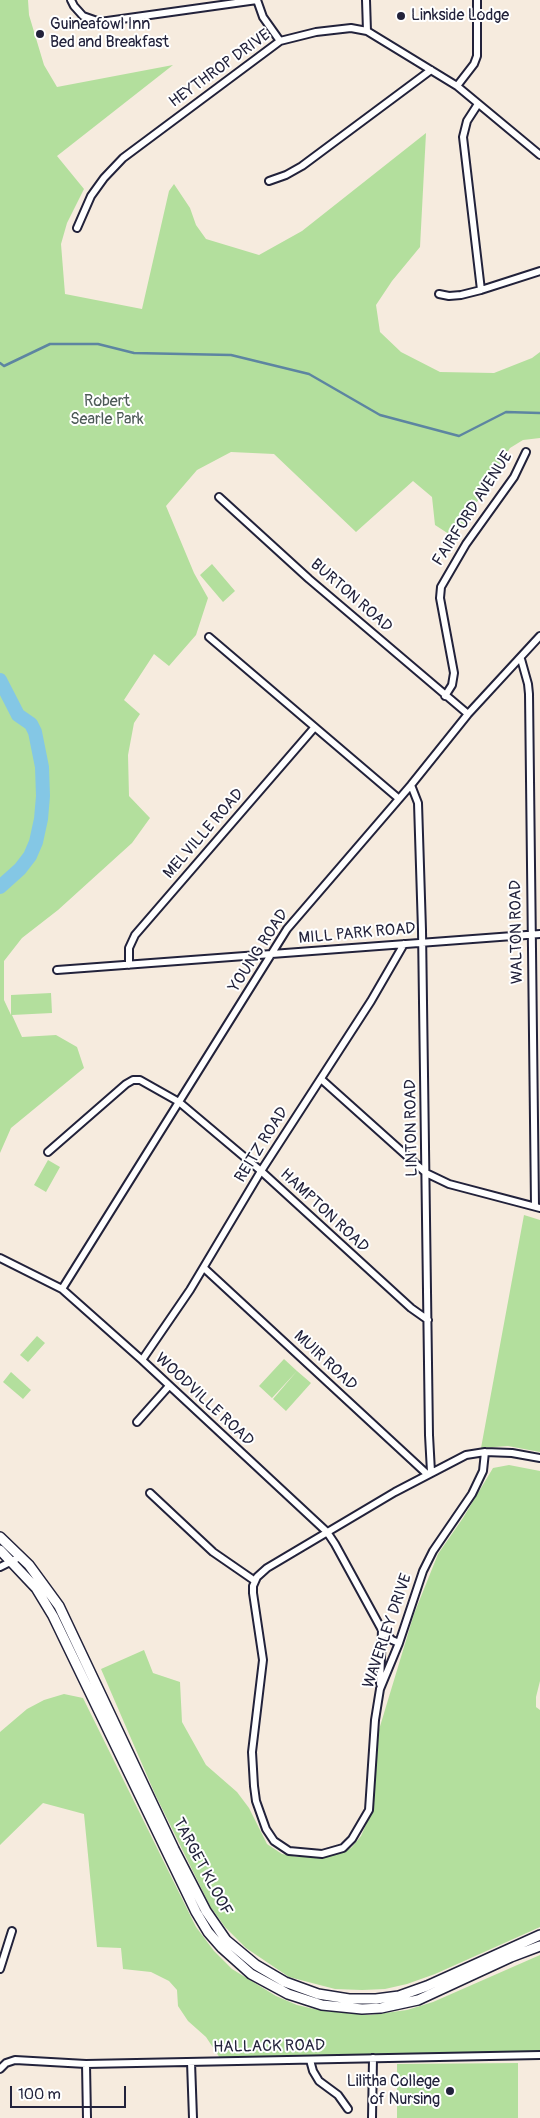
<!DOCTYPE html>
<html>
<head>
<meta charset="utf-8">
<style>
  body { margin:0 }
  #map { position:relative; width:540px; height:2118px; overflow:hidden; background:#f6ebde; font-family:Pangolin,sans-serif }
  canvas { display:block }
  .scale { position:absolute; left:10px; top:2086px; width:116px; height:22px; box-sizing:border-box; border:2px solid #22223b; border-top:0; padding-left:6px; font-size:15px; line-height:18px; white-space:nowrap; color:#22223b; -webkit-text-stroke:4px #fff; paint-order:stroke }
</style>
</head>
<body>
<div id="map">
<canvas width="540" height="2118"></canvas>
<div class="scale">100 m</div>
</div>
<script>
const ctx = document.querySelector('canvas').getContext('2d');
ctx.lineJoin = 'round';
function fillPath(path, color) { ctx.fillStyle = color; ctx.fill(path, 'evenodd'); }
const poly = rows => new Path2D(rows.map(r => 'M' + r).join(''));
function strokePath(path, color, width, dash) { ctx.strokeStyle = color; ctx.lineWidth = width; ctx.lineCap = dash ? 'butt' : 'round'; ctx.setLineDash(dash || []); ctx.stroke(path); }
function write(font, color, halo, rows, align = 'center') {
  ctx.font = font + ' Pangolin,sans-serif'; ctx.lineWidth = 4; ctx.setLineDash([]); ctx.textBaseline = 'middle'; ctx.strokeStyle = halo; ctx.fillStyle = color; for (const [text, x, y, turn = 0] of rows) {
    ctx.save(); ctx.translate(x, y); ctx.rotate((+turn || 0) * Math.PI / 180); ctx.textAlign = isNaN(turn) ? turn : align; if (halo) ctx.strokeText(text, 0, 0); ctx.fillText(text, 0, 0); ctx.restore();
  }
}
const green = poly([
  [0,0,28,0,29,15,44,65,57,87,173,65,57,156,84,189,67,223,61,244,65,294,142,309,169,191,174,184,190,208,196,225,206,239,259,255,302,231,426,133,420,247,392,281,376,305,380,332,401,352,440,372,494,373,532,358,540,352,540,438,523,440,510,448,455,538,435,525,432,497,413,481,356,532,274,454,231,452,197,470,166,506,194,573,208,598,196,635,169,666,154,654,124,700,140,714,134,723,128,755,129,796,150,818,132,843,58,910,22,938,4,961,4,1000,11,1015,11,995,51,993,52,1013,12,1015,22,1037,56,1035,77,1047,84,1068,11,1128,0,1153],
  [212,564,235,591,223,602,200,575],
  [48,1160,60,1167,46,1192,34,1185],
  [524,1215,540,1220,540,1452,508,1446,481,1448],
  [37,1336,45,1343,28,1362,20,1355],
  [284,1359,297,1371,272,1398,259,1386],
  [297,1371,311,1383,286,1411,273,1399],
  [11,1372,31,1390,23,1399,3,1382],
  [509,1465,540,1471,540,1681,536,1697,536,1707,540,1710,540,1927,435,1974,407,1984,385,1989,362,1990,335,1989,289,1977,246,1948,225,1927,210,1906,155,1794,101,1669,144,1650,153,1673,180,1682,182,1722,206,1765,237,1792,249,1808,267,1844,282,1854,297,1857,320,1857,335,1854,351,1848,361,1836,368,1820,373,1802,378,1733,414,1614,438,1554,463,1518,493,1468],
  [64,1694,83,1698,196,1927,214,1951,232,1969,276,1996,297,2005,323,2011,370,2015,407,2010,433,2002,540,1955,540,2055,222,2061,206,2037,188,2021,178,2006,177,1990,169,1981,151,1972,123,1969,121,1948,97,1947,84,1814,43,1803,0,1845,0,1732,27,1709,44,1700],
  [518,2063,518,2118,397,2118,397,2064]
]);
const stream = poly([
  [0,363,4,366,50,344,98,344,134,353,231,355,309,374,380,415,459,436,506,412,540,413]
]);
const river = poly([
  [0,680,18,715,31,724,35,732,42,767,43,796,41,819,36,842,30,856,20,869,0,887]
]);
const minor = poly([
  [71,0,74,6,83,16,100,22,257,0],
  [257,0,263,17,280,41],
  [366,0,367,31],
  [457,86,474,64,477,56,477,0],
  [478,104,467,121,463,137,481,290,540,271],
  [269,181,286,175,302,166,431,70],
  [77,228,91,196,104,178,123,158,280,41,316,32,351,28,367,31,457,86,540,155],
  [439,294,449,296,461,295,481,290],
  [219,497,309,579,468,714],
  [209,637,398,798],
  [521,659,528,684,529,694,535,1206],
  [445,696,452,685,454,673,440,598,441,587,466,544,514,477,526,452],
  [411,785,418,803,422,930,429,1435,431,1472],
  [129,965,129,948,135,935,314,728],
  [57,970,540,934],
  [321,1079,426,1173,449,1184,540,1208],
  [48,1152,126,1084,133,1080,140,1080,179,1102,261,1171,411,1308,428,1320],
  [0,1258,62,1289,142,1360,327,1532,335,1544,382,1630,392,1640,399,1643],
  [204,1268,427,1474],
  [62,1289,287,929,411,785,468,714,540,636],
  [142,1360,190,1290,261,1171,371,1001,404,944],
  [137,1422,169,1386],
  [485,1452,483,1471,472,1494,433,1551,423,1571,399,1643,380,1689,375,1720,369,1810,352,1839,343,1848,322,1854,289,1851,274,1841,266,1829,256,1801,254,1786,252,1752,263,1660,253,1593,253,1586,257,1577,267,1568,395,1492,466,1455,485,1452,512,1453,540,1458],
  [150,1493,213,1552,255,1581],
  [0,1567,20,1557],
  [380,1684,382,1630],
  [0,1969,12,1931],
  [310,2060,313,2071,319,2081,338,2095,348,2109],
  [191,2062,193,2118],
  [86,2064,87,2118],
  [0,2069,6,2063,15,2060,86,2064,540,2055],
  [372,2118,373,2058]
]);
const secondary = poly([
  [0,1537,29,1565,59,1606,174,1849,206,1911,226,1940,256,1965,285,1982,318,1994,349,1999,376,1999,399,1996,427,1986,540,1935],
  [0,1550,36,1588,53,1616,196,1912,208,1932,222,1948,251,1974,288,1994,322,2005,362,2009,381,2008,418,2000,511,1957,540,1946]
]);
const markers = [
  [401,16,5,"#22223b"],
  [40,34,5,"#22223b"],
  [450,2091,5,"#22223b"]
];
const poiNames = [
  ["Linkside Lodge",411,16],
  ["Guineafowl Inn",50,25],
  ["Bed and Breakfast",50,43],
  ["Lilitha College",440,2082,"right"],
  ["of Nursing",440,2100,"right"]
];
const streetNames = [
  ["HEYTHROP DRIVE",220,69,-36],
  ["FAIRFORD AVENUE",473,509,-57],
  ["BURTON ROAD",351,596,41],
  ["MELVILLE ROAD",204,834,-49],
  ["WALTON ROAD",517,932,-91],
  ["MILL PARK ROAD",357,934,-5],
  ["YOUNG ROAD",259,951,-57],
  ["LINTON ROAD",412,1128,-91],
  ["REITZ ROAD",262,1145,-58],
  ["HAMPTON ROAD",324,1211,43],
  ["MUIR ROAD",325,1361,43],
  ["WOODVILLE ROAD",204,1400,43],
  ["WAVERLEY DRIVE",388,1631,-71],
  ["TARGET KLOOF",202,1867,62],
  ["HALLACK ROAD",269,2047,-1]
];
const parkNames = [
  ["Robert",107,402],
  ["Searle Park",107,420]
];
fillPath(green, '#b3df9d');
strokePath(stream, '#5d85a1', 2.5);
strokePath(river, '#84c7e5', 14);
strokePath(minor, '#22223b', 10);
strokePath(secondary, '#22223b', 12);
strokePath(minor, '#fff', 6);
strokePath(secondary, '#fff', 9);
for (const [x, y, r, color] of markers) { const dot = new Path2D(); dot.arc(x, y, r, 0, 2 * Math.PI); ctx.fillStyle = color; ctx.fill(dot); strokePath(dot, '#fff', 2); }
write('16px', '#22223b', '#fff', poiNames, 'left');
write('16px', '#22223b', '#fff', streetNames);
write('16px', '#4e5b58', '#fff', parkNames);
</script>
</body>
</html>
